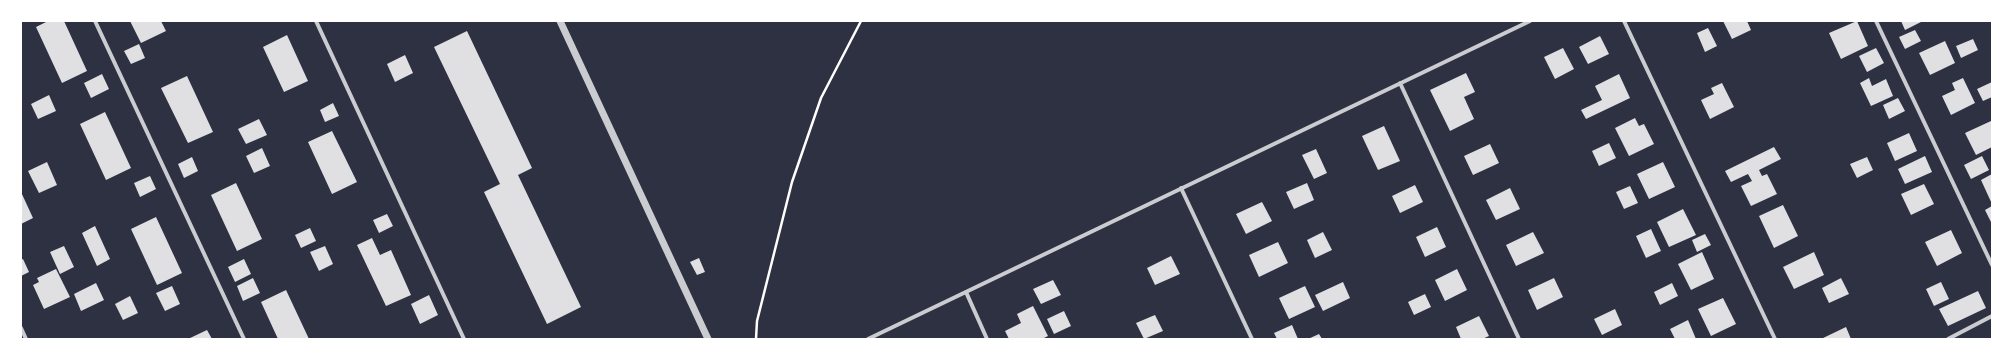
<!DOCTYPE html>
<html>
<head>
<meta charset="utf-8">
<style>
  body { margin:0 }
  #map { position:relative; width:2013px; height:360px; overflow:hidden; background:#2d3142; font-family:Mulish,sans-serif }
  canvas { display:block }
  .frame { position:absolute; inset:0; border:22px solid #fff; pointer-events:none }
</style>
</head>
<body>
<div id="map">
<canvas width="2013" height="360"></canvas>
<div class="frame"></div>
</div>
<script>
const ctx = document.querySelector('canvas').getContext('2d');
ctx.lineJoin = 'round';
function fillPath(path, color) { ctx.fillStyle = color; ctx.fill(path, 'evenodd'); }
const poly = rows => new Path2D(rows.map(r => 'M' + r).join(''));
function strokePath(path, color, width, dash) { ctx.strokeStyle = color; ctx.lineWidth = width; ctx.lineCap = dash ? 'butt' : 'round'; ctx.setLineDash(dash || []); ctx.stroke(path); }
const building = poly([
  [48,21,64,21,87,71,62,83,36,27],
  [130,21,161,21,166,31,141,43],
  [1723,21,1747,21,1751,30,1732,39],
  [1857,21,1868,46,1841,59,1829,33],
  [1901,21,1923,21,1905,30],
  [1708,28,1717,46,1705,52,1697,33],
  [1915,30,1921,41,1905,49,1899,37],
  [467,31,532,168,518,175,581,307,547,324,484,192,500,184,434,47],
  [287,35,308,81,284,92,263,47],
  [1600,36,1609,54,1588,64,1579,47],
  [1973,39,1978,50,1961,58,1956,46],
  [1945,41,1955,63,1930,75,1919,53],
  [139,44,145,58,131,64,124,51],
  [1563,48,1574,69,1555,79,1544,57],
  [1876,48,1884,63,1867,72,1859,56],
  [405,55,413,73,395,82,387,64],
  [1466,73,1475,92,1464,97,1474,119,1450,131,1430,90],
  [102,74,109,89,91,98,84,83],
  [1619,74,1630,98,1586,119,1581,110,1602,100,1595,86],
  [187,76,213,132,188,143,161,88],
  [1869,78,1872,86,1886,79,1893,96,1871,106,1860,83],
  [1963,78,1975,103,1951,115,1942,96,1955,90,1952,83],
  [1992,82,1992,97,1983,101,1977,89],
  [1722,83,1734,107,1710,119,1701,100,1714,94,1711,88],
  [49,95,56,111,38,119,31,104],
  [1898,98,1905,111,1889,119,1883,105],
  [333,103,339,116,325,122,320,110],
  [105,112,131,168,106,180,80,124],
  [1635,118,1639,126,1644,124,1654,144,1629,156,1615,128],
  [259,119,267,135,246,144,238,129],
  [1991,121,1992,147,1976,155,1965,133],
  [1384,126,1400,161,1378,170,1362,136],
  [332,131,357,182,332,194,308,142],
  [1909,133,1917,151,1895,161,1887,143],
  [1609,143,1616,158,1599,166,1592,151],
  [1490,144,1499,163,1473,175,1464,156],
  [1774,147,1781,159,1759,170,1762,176,1767,174,1777,194,1751,206,1741,186,1752,181,1748,174,1731,182,1725,171],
  [262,148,270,166,254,173,246,156],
  [1316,149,1327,173,1314,179,1302,155],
  [1925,156,1932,172,1905,184,1898,169],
  [1982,156,1989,170,1971,179,1964,165],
  [192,157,198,171,184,178,178,164],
  [1867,157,1873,170,1857,178,1850,164],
  [47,162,57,185,39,193,28,171],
  [1663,162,1675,187,1649,199,1637,174],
  [1992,174,1992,204,1981,180],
  [150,176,156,189,140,197,134,183],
  [236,183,262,239,237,251,211,195],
  [1307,183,1314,200,1294,209,1286,192],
  [1924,184,1934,204,1911,215,1901,194],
  [1415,185,1423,202,1400,213,1392,196],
  [1630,186,1638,203,1624,209,1616,192],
  [1510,188,1520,209,1496,220,1486,200],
  [21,192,33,218,21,224],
  [1262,202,1272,221,1246,234,1236,214],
  [1783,205,1798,236,1774,248,1759,216],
  [1992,206,1992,224,1985,210],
  [1683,209,1696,235,1669,247,1657,222],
  [387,214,393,226,379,233,373,220],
  [156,217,182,273,157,285,131,229],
  [95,226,110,259,97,266,82,233],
  [1437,227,1446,247,1425,257,1416,237],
  [310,228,316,241,301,248,295,235],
  [1651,229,1661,251,1646,258,1636,236],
  [1951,230,1962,253,1937,266,1925,242],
  [1323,232,1332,250,1315,258,1307,240],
  [1533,232,1544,253,1516,266,1506,245],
  [1705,234,1711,245,1697,252,1692,240],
  [372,238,380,255,391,250,411,295,386,306,357,245],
  [1278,242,1288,263,1259,277,1249,255],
  [64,246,74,267,60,274,50,252],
  [325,246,333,264,319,271,310,252],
  [1702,252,1714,279,1691,290,1678,264],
  [1814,252,1824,275,1794,289,1783,267],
  [1171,256,1180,274,1155,285,1147,268],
  [699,258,705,272,697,275,690,262],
  [23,259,29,272,21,276,21,260],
  [244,259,251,274,235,282,228,267],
  [56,269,70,297,44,309,33,285,39,282,37,278],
  [1457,269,1467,290,1445,301,1435,280],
  [253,278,260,293,243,301,237,286],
  [1554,278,1563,297,1537,310,1528,290],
  [1841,278,1849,294,1829,303,1822,288],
  [1053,280,1061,295,1041,304,1033,289],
  [1343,282,1350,298,1323,311,1315,295],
  [1941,282,1949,299,1934,306,1926,289],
  [96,283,104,300,81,311,74,294],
  [1672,283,1678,296,1660,305,1654,292],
  [172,286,180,304,165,311,156,293],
  [1305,286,1315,307,1289,319,1279,298],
  [286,290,309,339,278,339,261,302],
  [1978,291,1986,308,1948,326,1939,309],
  [1425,294,1431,307,1414,315,1408,302],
  [429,295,438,315,420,324,411,304],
  [130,296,138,313,123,320,115,304],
  [1723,298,1736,324,1711,336,1698,309],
  [1033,306,1048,336,1042,339,1009,339,1005,331,1021,323,1017,314],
  [1615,309,1622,325,1602,335,1594,319],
  [1064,311,1071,326,1054,334,1047,319],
  [1155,315,1163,331,1144,339,1136,323],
  [1479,316,1489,336,1482,339,1461,339,1456,327],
  [1688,320,1696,339,1675,339,1670,329],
  [1292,325,1298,339,1277,339,1274,333],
  [1846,327,1851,339,1821,339],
  [207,330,212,339,188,339],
  [1319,334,1322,339,1308,339]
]);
const path = poly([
  [756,339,757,321,792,182,821,98,861,21]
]);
const minor = poly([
  [95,21,244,339],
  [316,21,464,339],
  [1624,21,1775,339],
  [1876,21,1992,265],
  [1400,83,1519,339],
  [1181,188,1252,339],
  [966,292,987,339],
  [21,328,26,339],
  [868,339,1530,21],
  [1948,339,1992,316]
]);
const tertiary = poly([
  [560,21,708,339]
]);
fillPath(building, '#e0e0e3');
strokePath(path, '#fff', 2.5);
strokePath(minor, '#caccd0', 4);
strokePath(tertiary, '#caccd0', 7);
</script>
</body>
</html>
